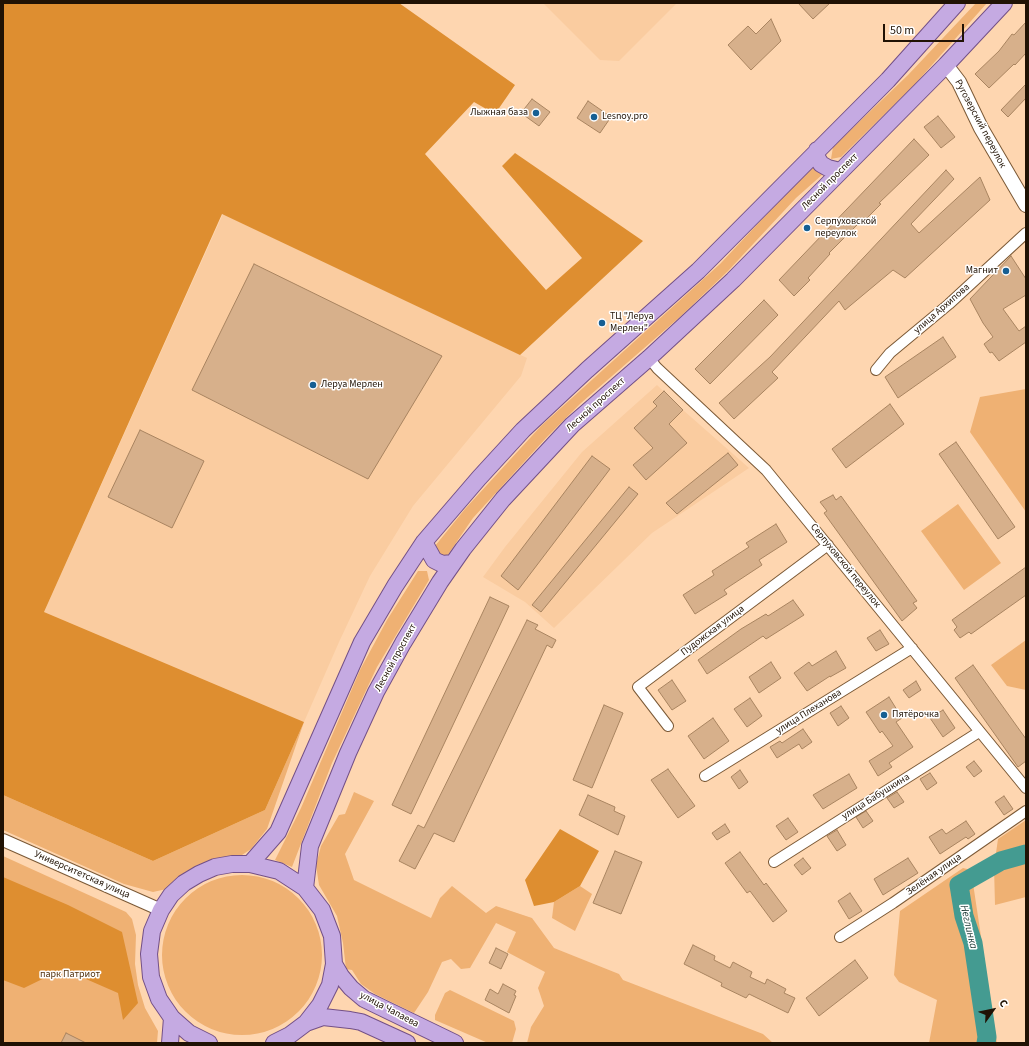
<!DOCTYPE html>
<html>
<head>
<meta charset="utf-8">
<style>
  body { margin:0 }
  #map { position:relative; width:1029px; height:1046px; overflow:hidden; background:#fed6b0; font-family:"Source Sans 3",sans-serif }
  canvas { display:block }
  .frame { position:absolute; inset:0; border:4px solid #201204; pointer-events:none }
  .north { position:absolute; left:973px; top:990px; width:40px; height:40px; -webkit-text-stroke:3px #fff; paint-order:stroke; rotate:57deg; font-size:11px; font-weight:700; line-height:16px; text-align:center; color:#201204 }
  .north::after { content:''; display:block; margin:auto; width:14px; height:18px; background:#201204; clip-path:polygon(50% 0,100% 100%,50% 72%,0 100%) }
  .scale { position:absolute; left:883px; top:24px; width:81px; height:18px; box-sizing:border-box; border:2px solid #201204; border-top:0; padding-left:5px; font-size:12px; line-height:14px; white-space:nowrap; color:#201204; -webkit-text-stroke:3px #fff; paint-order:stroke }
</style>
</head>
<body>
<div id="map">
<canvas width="1029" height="1046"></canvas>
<div class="frame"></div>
<div class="north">С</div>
<div class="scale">50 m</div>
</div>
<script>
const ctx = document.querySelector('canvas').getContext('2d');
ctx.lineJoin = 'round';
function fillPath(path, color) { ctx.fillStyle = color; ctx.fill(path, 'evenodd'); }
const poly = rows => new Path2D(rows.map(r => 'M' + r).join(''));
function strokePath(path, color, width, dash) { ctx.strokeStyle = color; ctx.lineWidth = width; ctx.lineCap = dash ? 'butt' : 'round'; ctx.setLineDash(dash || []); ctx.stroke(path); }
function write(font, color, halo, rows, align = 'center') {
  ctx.font = font + ' "Source Sans 3",sans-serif'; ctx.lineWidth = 3; ctx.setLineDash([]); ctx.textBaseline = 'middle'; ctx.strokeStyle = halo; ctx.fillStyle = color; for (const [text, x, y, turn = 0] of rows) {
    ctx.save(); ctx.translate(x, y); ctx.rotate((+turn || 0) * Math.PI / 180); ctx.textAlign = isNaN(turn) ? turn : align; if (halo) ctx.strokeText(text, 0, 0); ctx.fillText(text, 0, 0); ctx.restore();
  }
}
const built = poly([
  [543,3,677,3,619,61,600,60],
  [223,214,527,358,521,376,413,506,370,576,339,642,304,722,44,612],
  [657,385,683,410,749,468,652,533,554,628,525,602,483,577,505,547,582,452]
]);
const green = poly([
  [976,3,987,3,916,83,841,157,831,159,833,147,908,75],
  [815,163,816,171,823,174,796,198,728,271,681,316,581,403,546,438,473,518,447,556,442,558,435,546,465,509,541,426,720,264],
  [1026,389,1026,512,970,432,980,397],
  [958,504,1001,563,964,590,921,531],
  [418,571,427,571,429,580,377,667,332,763,292,867,275,860,301,808,360,670,387,620],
  [1026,640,1026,690,1007,686,991,665],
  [304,722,267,829,251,849,242,855,216,859,171,888,153,892,124,884,3,830,3,795,153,861,265,810],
  [354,792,374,801,345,854,354,880,431,918,440,898,452,886,486,913,496,906,532,918,554,948,619,974,623,980,763,1034,773,1043,527,1043,531,1027,544,1006,538,988,545,972,507,952,516,932,496,923,470,968,461,969,451,959,442,962,428,992,414,1013,375,994,361,984,352,970,346,969,343,943,337,916,319,885,316,865,321,846,339,815,345,814],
  [1026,820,1026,897,995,905,994,867,998,839],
  [3,856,126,912,132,919,136,935,135,964,138,985,145,1008,158,1031,157,1043,3,1043],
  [963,868,971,870,997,1043,929,1043,937,1000,899,982,894,975,900,911],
  '162 955a80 80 0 1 1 160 0a80 80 0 1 1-160 0Z',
  [580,886,592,894,575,931,552,918,554,902],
  [450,990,514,1021,516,1029,512,1043,488,1043,435,1020,435,1015,445,993]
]);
const forest = poly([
  [3,3,399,3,515,85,495,114,474,102,425,154,546,290,582,258,502,166,515,153,643,241,520,355,222,214,44,612,304,722,265,810,153,861,3,795],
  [560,829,599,851,580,886,554,902,534,906,525,880],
  [3,877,68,905,122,932,138,1003,123,1020,118,993,63,969,24,988,3,980]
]);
const river = poly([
  [986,1043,987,1037,973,943,964,916,959,885,1001,861,1026,854]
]);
const building = poly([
  [798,3,830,3,813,19,798,3],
  [771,19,781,41,751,70,728,45,748,26,756,34,771,19],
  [1026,22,1026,53,1015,65,1014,64,989,88,975,74,999,51,1012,34,1014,35,1026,22],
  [1026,84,1026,98,1008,117,1001,110,1026,84],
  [532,99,550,112,539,126,521,113,532,99],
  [588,101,611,117,600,133,577,118,588,101],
  [938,116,955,137,941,148,924,127,938,116],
  [914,139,929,155,879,203,881,204,866,219,864,218,829,253,830,254,808,278,810,280,794,296,779,280,914,139],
  [946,170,954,179,911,224,919,233,980,177,990,200,905,278,893,270,845,310,839,301,772,372,778,378,734,419,719,403,770,357,946,170],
  [1011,256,1026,279,1026,295,1003,309,1019,331,1026,326,1026,342,999,361,992,352,990,353,984,344,993,337,983,323,970,299,1011,256],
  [254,264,442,356,368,479,192,390,254,264],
  [764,300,778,315,710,384,695,369,764,300],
  [943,337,956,357,898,398,885,377,943,337],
  [664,391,683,410,669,424,687,443,646,480,633,465,653,448,634,428,657,406,653,402,664,391],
  [890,404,904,424,846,468,832,449,890,404],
  [140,430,204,461,172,528,108,497,140,430],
  [956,442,1015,527,998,539,939,454,956,442],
  [728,453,738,465,677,514,666,503,728,453],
  [592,456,610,469,518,590,501,576,592,456],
  [629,487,638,494,541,612,532,605,629,487],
  [833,495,836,500,841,496,917,601,913,603,917,608,902,621,824,513,827,511,820,502,833,495],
  [776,524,787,542,759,560,762,565,724,590,727,594,695,614,683,595,714,575,712,571,749,547,746,543,776,524],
  [1026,567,1026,595,971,634,969,632,960,638,954,630,957,627,952,620,1026,567],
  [490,597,509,606,411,814,392,805,490,597],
  [793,600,804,615,766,639,763,636,707,674,698,660,741,629,766,614,768,616,793,600],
  [527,620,538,625,535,629,556,640,552,648,547,645,454,842,434,833,415,869,399,861,418,825,424,828,527,620],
  [880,630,889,644,876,651,867,638,880,630],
  [836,651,846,668,830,677,830,676,807,691,794,673,809,662,812,666,836,651],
  [771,662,781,678,759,693,749,677,771,662],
  [973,665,1026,739,1026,761,1018,767,955,678,973,665],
  [672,680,686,701,672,710,658,690,672,680],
  [916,681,921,690,909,698,903,690,916,681],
  [889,697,902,718,896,722,913,747,889,763,892,767,878,776,869,761,893,746,882,731,880,733,866,712,889,697],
  [750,698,762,716,747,727,734,709,750,698],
  [604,705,623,713,592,788,573,780,604,705],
  [841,706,849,718,838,726,830,713,841,706],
  [943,710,955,728,943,737,930,718,943,710],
  [713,718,729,741,704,759,688,736,713,718],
  [803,729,812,742,802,749,799,744,777,758,770,747,780,741,782,743,803,729],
  [974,761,982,771,974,777,966,767,974,761],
  [668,769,695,806,678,818,651,780,668,769],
  [740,770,748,782,739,789,731,777,740,770],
  [930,773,937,783,927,790,920,779,930,773],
  [849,774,857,788,823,809,813,795,849,774],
  [897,792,904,802,894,808,887,798,897,792],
  [588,795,615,807,614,811,625,816,618,835,579,815,588,795],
  [1004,796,1013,809,1004,815,995,802,1004,796],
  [866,811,873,821,863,828,856,817,866,811],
  [788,818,798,832,786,840,776,826,788,818],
  [966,821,975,834,968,839,966,837,940,854,929,837,942,829,946,834,966,821],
  [725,824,730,832,717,840,712,833,725,824],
  [837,830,846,845,837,851,827,836,837,830],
  [615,851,642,862,621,914,593,903,615,851],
  [740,852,764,885,766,883,787,911,773,922,750,891,747,893,725,863,740,852],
  [803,858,811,868,802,875,794,865,803,858],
  [908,858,918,873,883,895,874,879,908,858],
  [850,893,862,911,849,919,838,901,850,893],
  [693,945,715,956,714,960,730,968,733,962,752,972,750,977,765,984,767,979,786,989,784,993,795,998,788,1013,749,994,746,998,721,986,722,983,684,964,693,945],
  [496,948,508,954,501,969,489,963,496,948],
  [855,960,868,978,819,1016,806,998,855,960],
  [503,984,516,991,514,995,516,996,509,1013,485,1000,490,989,498,994,503,984],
  [66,1033,86,1043,61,1043,66,1033]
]);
const minor = poly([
  [649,358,657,368,766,470,1026,788],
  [876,370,890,353,949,304,1026,233],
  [668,726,638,687,828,545],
  [705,776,912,648],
  [774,862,979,732],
  [840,937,893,903,1026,811]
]);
const tertiary = poly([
  [3,840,161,910]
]);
const secondary = poly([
  [946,65,959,82,981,128,1026,205]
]);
const primary = poly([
  [817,150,816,156,821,164,828,168,840,171],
  [424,542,434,560,442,564,453,563],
  [250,864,278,832,362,642,395,586,424,542,479,478,523,430,587,370,698,271,888,80,957,3],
  [305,888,310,846,348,753,376,692,403,643,440,582,463,549,503,499,572,425,649,358,733,280,946,65,1004,3],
  [334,964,341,976,351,988,364,999,455,1043],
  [306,1023,323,1017,350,1020,361,1022,407,1043],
  [170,1043,172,1018],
  [209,1043,189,1033,172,1018,159,999,151,977,149,954,152,931,161,910,171,895,184,883,199,874,215,867,232,864,250,864,279,871,305,888,322,910,332,936,334,964,330,985,320,1005,306,1023,290,1035,274,1043]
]);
const markers = [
  [536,113,4,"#165f93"],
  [594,117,4,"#165f93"],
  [807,228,4,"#165f93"],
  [1006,271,4,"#165f93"],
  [602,323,4,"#165f93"],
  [313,385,4,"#165f93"],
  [884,715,4,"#165f93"]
];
const poiNames = [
  ["Лыжная база",528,113,"right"],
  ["Lesnoy.pro",602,117],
  ["Серпуховской",815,222],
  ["переулок",815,234],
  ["Магнит",998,271,"right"],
  ["ТЦ \"Леруа",610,317],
  ["Мерлен\"",610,329],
  ["Леруа Мерлен",321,385],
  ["Пятёрочка",892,715]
];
const streetNames = [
  ["Ругозерский переулок",980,124,62],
  ["Лесной проспект",830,182,-45],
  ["улица Архипова",942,309,-41],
  ["Лесной проспект",596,405,-42],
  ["Серпуховской переулок",845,566,51],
  ["Пудожская улица",713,631,-37],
  ["Лесной проспект",396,658,-61],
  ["улица Плеханова",809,712,-32],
  ["улица Бабушкина",876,797,-32],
  ["Университетская улица",82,875,24],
  ["Зелёная улица",934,875,-35],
  ["улица Чапаева",389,1010,28]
];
const parkNames = [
  ["парк Патриот",70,975]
];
const waterNames = [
  ["Неглинка",968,927,77]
];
fillPath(built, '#facca0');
fillPath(green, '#efb173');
fillPath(forest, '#de8e30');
strokePath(river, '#449b91', 19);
fillPath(building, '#d7b08b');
strokePath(building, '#a98460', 1);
strokePath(minor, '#7b5936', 12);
strokePath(tertiary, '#7b5936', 14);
strokePath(secondary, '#7b5936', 16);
strokePath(primary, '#735087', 18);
strokePath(minor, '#fff', 10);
strokePath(tertiary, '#fff', 12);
strokePath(secondary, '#fff', 14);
strokePath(primary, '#c5aae2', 16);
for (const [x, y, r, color] of markers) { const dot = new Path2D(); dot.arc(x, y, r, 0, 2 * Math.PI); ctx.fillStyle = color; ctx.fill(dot); strokePath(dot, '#fff', 1.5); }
write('10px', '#201204', '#fff', poiNames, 'left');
write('10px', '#201204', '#fff', streetNames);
write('10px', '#52310c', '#fff', parkNames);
write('italic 11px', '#1e3a36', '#fff', waterNames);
</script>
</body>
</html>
